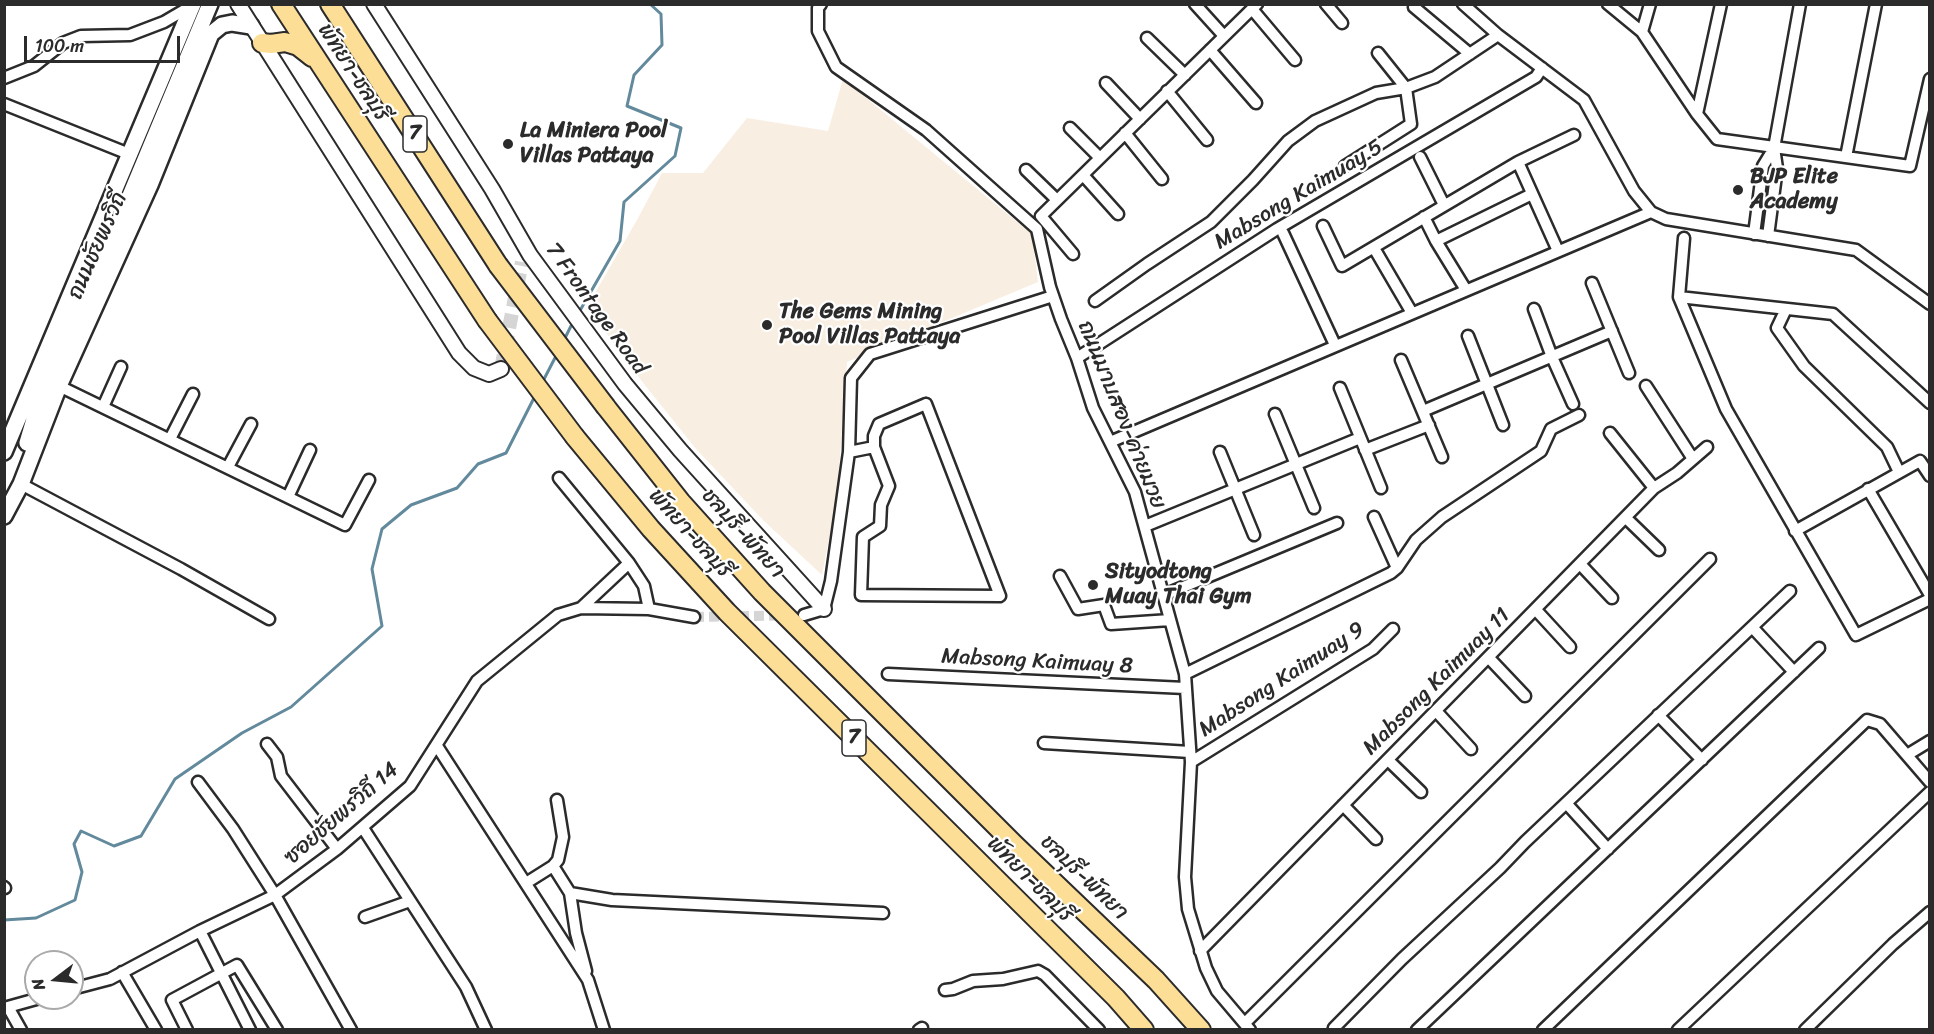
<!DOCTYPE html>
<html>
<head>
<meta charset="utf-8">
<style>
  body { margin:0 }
  #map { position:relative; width:1934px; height:1034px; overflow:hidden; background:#fff; font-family:Sriracha,sans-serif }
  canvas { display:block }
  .frame { position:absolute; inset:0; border:6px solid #2b2b2b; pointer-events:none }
  .north { position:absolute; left:24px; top:950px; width:60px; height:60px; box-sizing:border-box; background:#fff; border:2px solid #aaa; border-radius:50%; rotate:254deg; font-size:16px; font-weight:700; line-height:24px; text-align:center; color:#2b2b2b }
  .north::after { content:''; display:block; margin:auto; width:21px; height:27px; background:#2b2b2b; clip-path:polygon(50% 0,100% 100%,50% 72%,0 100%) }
  .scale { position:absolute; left:24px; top:36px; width:156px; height:27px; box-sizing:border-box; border:3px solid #2b2b2b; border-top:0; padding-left:8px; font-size:18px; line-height:21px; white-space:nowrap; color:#2b2b2b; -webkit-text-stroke:4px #fff; paint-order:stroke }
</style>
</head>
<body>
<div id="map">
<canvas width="1934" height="1034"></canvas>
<div class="frame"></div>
<div class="north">N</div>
<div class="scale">100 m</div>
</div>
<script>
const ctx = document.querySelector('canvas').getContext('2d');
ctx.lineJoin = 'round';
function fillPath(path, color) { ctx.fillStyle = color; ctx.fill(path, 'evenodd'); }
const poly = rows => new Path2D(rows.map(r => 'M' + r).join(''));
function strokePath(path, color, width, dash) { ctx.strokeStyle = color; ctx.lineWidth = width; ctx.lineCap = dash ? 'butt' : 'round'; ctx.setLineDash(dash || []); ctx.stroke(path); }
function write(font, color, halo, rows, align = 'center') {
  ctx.font = font + ' Sriracha,"Playpen Sans Thai",sans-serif'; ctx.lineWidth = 4.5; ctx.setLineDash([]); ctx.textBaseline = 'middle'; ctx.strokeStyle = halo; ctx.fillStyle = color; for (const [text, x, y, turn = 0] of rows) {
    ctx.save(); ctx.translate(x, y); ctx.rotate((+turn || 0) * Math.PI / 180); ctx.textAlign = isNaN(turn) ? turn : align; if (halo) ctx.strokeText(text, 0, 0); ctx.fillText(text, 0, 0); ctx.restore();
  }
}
const built = poly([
  [843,79,1032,234,1038,282,847,362,837,497,822,575,764,521,697,450,644,384,587,307,637,220,662,173,703,173,747,118,828,131]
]);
const stream = poly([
  [578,314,620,241,624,202,675,156,681,128,627,106,634,75,662,45,661,14,650,4],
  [564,340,573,322],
  [542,383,557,354],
  [4,920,36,918,75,900,82,872,74,844,81,831,114,846,141,836,175,779,242,733,291,707,382,626,372,569,382,529,411,505,457,488,478,464,506,453,536,394]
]);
const minorTunnel = poly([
  [694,617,804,615]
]);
const tertiaryTunnel = poly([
  [501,369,522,262]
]);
const minor = poly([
  [821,4,818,8,818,31,836,67,926,130,1037,229,1050,287,1061,319,1077,358,1093,408,1135,492,1185,674,1191,762,1185,877,1188,909,1206,968,1217,991,1250,1030],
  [1195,4,1224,36],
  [1326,4,1342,23],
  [1463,4,1498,35,1584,100,1634,191,1651,212,1666,219,1856,250,1930,304],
  [1608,4,1642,32,1697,114,1717,139,1910,166,1930,79],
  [1414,7,1470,54],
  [1252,9,1295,60],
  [1642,32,1650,4],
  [1147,38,1185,75],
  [1210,50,1256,103],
  [4,78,34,66,63,43,81,36,130,35,164,22,193,5],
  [1106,83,1140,119],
  [1167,91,1207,140],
  [4,104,129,154],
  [1697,114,1721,4],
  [1070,128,1100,158],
  [1125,133,1162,179],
  [1420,157,1444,205],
  [1846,157,1876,4],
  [1518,162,1558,251],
  [1345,166,1411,124,1406,88,1378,53],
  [1026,170,1057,200],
  [1083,175,1118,214],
  [1424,217,1436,241,1466,290],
  [1323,226,1342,266,1518,162,1574,135],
  [1283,233,1335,345],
  [1754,234,1763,166,1774,148],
  [1768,236,1777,168,1774,148,1800,4],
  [1684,238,1679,297,1726,409,1856,635,1930,599],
  [1436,241,1532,194],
  [1374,248,1412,313],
  [1073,254,1041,216,1257,4],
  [1592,283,1629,373],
  [1679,297,1833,314,1930,403],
  [1095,301,1147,264,1211,222,1253,180,1288,141,1315,121,1376,93,1406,88,1435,77,1498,35],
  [1534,309,1552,357,1573,404],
  [1786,309,1777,328,1804,366,1887,447,1899,472],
  [1468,336,1503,425],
  [1077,358,1277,229,1536,77,1542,68],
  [1401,360,1442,457],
  [59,386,345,525,369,480],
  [1646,386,1693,459],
  [1340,388,1381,488],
  [926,404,1000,596,861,595,863,537,880,526,881,505,889,486,874,447,874,436,879,424,926,404],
  [103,407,121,367],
  [1423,411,1612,331],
  [1275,414,1314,508],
  [1610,433,1654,488],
  [170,439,193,394],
  [1110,442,1651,212],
  [1365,450,1429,425],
  [849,452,874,447],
  [1220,452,1254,535],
  [228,467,251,424],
  [559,478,629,563,644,586,649,609],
  [21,484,181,569,269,619],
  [1868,489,1930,595],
  [288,497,310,450],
  [1374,517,1397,568],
  [1626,518,1659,550],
  [1145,526,1360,438],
  [1795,531,1920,461,1930,476],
  [1580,564,1612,598],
  [1060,576,1078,609,1104,605,1111,624,1170,620],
  [1164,595,1337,523],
  [581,608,629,563],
  [1536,610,1570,647],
  [804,615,824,609,831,581,849,452,851,378,870,354,1053,296],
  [1752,627,1794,672],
  [1489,658,1525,696],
  [888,674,1185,688],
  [1185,674,1391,573,1397,568,1416,540,1442,517,1541,451,1551,429,1579,415],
  [1436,711,1471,749],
  [1658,715,1702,760],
  [1044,743,1190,752],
  [267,744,277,757,281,776,337,849],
  [437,746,588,980,604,1030],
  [1907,755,1930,741],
  [1388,760,1421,792],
  [1191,762,1373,649,1393,629],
  [198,782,233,829,275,895,351,1030],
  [1566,803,1608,849],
  [1343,805,1376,839],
  [363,828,466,987,486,1030],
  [553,866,570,893,576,933,586,971],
  [526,883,553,866,558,860,563,837,557,800],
  [4,887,5,888],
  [570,893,612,900,883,913],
  [365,917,410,901],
  [200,931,250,1030],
  [1200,951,1654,488,1677,473,1707,447],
  [122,972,156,1030],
  [72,989,110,979,200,931,275,895,337,849,410,786,477,681,558,615,581,608,649,609,694,617],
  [945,990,953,989,973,981,1003,979,1038,971,1045,975,1099,1030],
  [8,1007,21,1030],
  [4,1008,40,998],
  [1245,1023,1710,559],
  [187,1030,172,1000,237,965,277,1030],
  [919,1030,922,1028],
  [1335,1030,1334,1028,1402,959,1500,868,1525,842,1790,591],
  [1417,1030,1819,648],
  [1543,1030,1867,720,1880,724,1930,782],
  [1678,1030,1930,792],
  [1805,1030,1893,944,1930,912]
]);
const tertiary = poly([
  [238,4,459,353,474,368,489,374,501,369],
  [374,4,492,189,530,255,625,384,680,450,824,609]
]);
const secondary = poly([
  [27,443,38,406,124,210,210,4],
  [4,452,193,4],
  [4,516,21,484,59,386,150,185,211,34,222,25,232,23,251,26]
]);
const trunk = poly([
  [281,4,487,320],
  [330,4,498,265],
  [262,43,271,44,285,42,298,46,312,57],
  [606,407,681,502,762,592,1014,844,1156,980,1201,1030],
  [575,437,651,529,727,612,1116,998,1144,1030]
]);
const trunkBridge = poly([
  [498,265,606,407],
  [487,320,575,437]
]);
const markers = [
  [508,144,6,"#2b2b2b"],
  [1738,190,6,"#2b2b2b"],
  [767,325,6,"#2b2b2b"],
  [1093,585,6,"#2b2b2b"]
];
const shields = [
  [415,134,24],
  [854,738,24]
];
const shieldNames = [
  ["7",415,134],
  ["7",854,738]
];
const streetNames = [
  ["พัทยา-ชลบุรี",353,73,57],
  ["Mabsong Kaimuay 5",1299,195,-31],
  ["ถนนชัยพรวิถี",98,246,-66],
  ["7 Frontage Road",596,309,54],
  ["ถนนมาบสอง-ค่ายมวย",1121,415,68],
  ["พัทยา-ชลบุรี",690,534,48],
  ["ชลบุรี-พัทยา",743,534,48],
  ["Mabsong Kaimuay 8",1037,662,3],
  ["Mabsong Kaimuay 9",1282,680,-33],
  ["Mabsong Kaimuay 11",1437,682,-45],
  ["ซอยชัยพรวิถี 14",342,814,-41],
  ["ชลบุรี-พัทยา",1084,878,44],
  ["พัทยา-ชลบุรี",1030,880,45]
];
const poiNames = [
  ["La Miniera Pool",520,131],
  ["Villas Pattaya",520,156],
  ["BJP Elite",1750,177],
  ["Academy",1750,202],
  ["The Gems Mining",779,312],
  ["Pool Villas Pattaya",779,337],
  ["Sityodtong",1105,572],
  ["Muay Thai Gym",1105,597]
];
fillPath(built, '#f8eee1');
strokePath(stream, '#628a9c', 3);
strokePath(minorTunnel, '#d5d5d5', 10, [10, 5]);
strokePath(tertiaryTunnel, '#d5d5d5', 14, [14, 7]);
strokePath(minor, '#2b2b2b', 15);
strokePath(tertiary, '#2b2b2b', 18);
strokePath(secondary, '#2b2b2b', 20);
strokePath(trunk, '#2b2b2b', 22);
strokePath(minor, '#fff', 10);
strokePath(tertiary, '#fff', 14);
strokePath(secondary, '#fff', 15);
strokePath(trunk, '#fdde96', 18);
strokePath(trunkBridge, '#2b2b2b', 22, []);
strokePath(trunkBridge, '#fdde96', 18);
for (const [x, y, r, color] of markers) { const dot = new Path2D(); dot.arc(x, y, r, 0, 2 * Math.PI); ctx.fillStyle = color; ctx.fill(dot); strokePath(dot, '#fff', 2); }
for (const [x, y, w] of shields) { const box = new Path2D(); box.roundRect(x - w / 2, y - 18, w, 36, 4.5); ctx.fillStyle = '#fff'; ctx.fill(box); strokePath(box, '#2b2b2b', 1.5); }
write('bold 21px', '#2b2b2b', null, shieldNames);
write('22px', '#2b2b2b', '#fff', streetNames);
write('bold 22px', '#2b2b2b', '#fff', poiNames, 'left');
</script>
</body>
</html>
